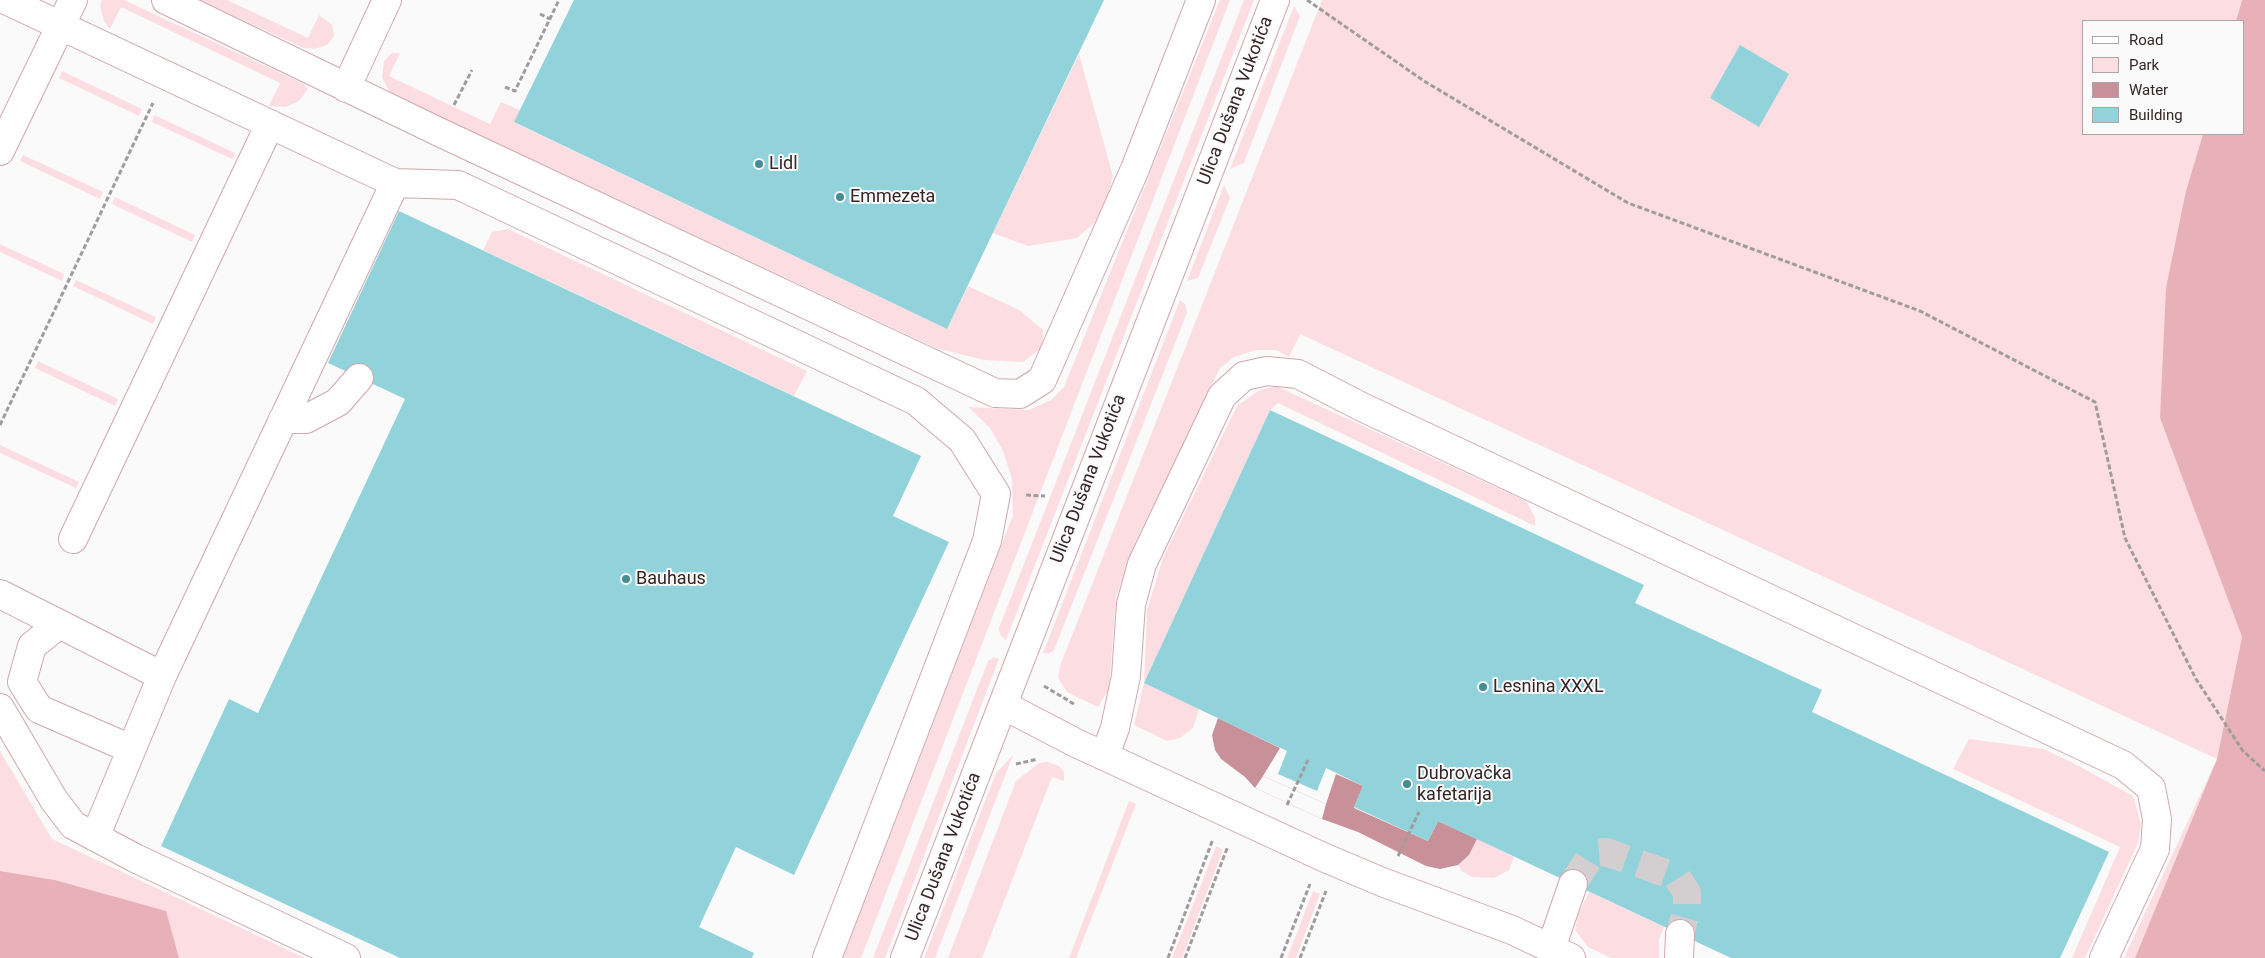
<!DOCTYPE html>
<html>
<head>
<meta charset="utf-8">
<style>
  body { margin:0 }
  #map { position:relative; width:2265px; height:958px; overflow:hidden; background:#fafafa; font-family:Roboto,sans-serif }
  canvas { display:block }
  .legend { position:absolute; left:2082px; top:20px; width:162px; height:115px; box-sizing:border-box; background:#fafafa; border:1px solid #aba5a6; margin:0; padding:6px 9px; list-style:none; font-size:15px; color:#352527 }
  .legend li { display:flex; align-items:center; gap:10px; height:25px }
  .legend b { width:25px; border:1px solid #aba5a6 }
</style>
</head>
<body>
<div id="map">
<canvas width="2265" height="958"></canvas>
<ul class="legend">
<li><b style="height:6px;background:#fff"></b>Road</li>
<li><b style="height:14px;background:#fcdee2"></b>Park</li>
<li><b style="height:14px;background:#c8919a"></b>Water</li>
<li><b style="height:14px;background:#92d3db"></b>Building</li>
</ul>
</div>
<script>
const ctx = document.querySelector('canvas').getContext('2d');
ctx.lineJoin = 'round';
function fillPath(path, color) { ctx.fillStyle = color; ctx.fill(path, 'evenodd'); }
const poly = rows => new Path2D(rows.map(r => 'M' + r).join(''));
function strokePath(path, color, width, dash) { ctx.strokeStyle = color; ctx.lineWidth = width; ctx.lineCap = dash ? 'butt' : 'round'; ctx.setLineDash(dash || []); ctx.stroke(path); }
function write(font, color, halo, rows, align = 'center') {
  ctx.font = font + ' Roboto,sans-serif'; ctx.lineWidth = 4; ctx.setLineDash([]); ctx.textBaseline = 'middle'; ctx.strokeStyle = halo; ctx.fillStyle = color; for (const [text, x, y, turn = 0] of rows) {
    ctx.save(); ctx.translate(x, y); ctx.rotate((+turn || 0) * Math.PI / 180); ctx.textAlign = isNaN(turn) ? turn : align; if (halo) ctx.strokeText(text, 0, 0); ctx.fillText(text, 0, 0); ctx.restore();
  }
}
const green = poly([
  [102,0,124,0,304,84,308,89,299,101,286,107,269,106,280,83,121,7,110,29,104,21,100,6],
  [198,0,227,0,308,38,319,15,332,25,334,36,327,45,314,49,304,48],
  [1220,0,1230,0,861,958,843,958,1013,515,1012,479,1003,451,990,428,968,407,1029,410,1051,400,1064,387],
  [1244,0,1254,0,1006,640,1000,635,999,628],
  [1322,0,2242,0,2236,21,2084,21,2084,134,2203,134,2186,191,2160,418,2242,637,2217,759,2135,958,2124,958,2217,759,1300,334,1289,357,1276,350,1256,350,1234,357,1220,368,1136,541,1116,596,1109,689,1098,707,1067,692,1058,678,1060,666],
  [1294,6,1300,16,1244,163,1230,169],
  [392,53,400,53,389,76,490,124,501,102,520,110,515,123,947,329,968,286,1019,310,1043,330,1043,347,1023,362,984,360,936,348,391,94,382,78,384,61],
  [1079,54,1113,176,1103,215,1077,238,1028,246,993,233],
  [62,71,142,109,139,116,59,78],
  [154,115,235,153,232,159,152,122],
  [23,155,103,192,100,199,20,161],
  [1224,185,1230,198,1198,278,1187,281],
  [115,197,195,235,192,242,112,204],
  [508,229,807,371,794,396,483,250,492,232],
  [0,244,64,274,62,281,0,252],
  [76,280,156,317,153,324,73,286],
  [1180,300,1185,304,1187,313,1054,650,1048,654,1043,653],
  [38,361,118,399,115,406,35,368],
  [1276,386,1526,501,1535,517,1535,526,1278,403,1270,410,1144,683,1199,709,1193,728,1180,738,1167,741,1134,725,1144,683,1147,610,1163,558,1237,406,1260,390],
  [0,445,79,482,76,488,0,453],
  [994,657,999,659,885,958,873,958,988,661],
  [1969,739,2044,749,2077,765,2133,796,2141,824,2138,843,2085,958,2072,958,2120,847,1953,769],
  [0,751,52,839,305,958,179,958,165,911,55,880,0,871],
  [1013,755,935,958,924,958,996,773],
  [1047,762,1059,766,1064,772,1064,781,1052,777,982,958,948,958,1016,781,1039,763],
  [1129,801,1136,804,1076,958,1069,958],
  [1477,839,1514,857,1509,870,1494,878,1472,877,1462,871,1458,865,1469,855],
  [1216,846,1223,850,1182,958,1172,958],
  [1313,891,1320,894,1296,958,1287,958],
  [1589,892,1664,927,1659,939,1659,958,1611,958,1588,947,1575,930,1578,915]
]);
const forest = poly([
  [2242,0,2265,0,2265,958,2135,958,2217,759,2242,637,2160,418,2166,288,2186,191,2203,134,2244,134,2244,21,2236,21],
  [0,871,55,880,166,911,179,958,0,958]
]);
const water = poly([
  [1218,718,1280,748,1263,776,1326,804,1336,774,1363,786,1354,808,1428,841,1438,821,1477,839,1469,855,1458,865,1440,869,1426,866,1358,832,1322,819,1255,788,1245,777,1221,759,1215,750,1212,735]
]);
const pier = poly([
  [1263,776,1326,804,1322,819,1255,788]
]);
const building = poly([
  [574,0,1104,0,947,329,514,122],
  [1740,45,1789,74,1759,127,1710,98],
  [399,211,921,456,893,516,949,542,794,875,736,847,699,927,754,953,752,958,400,958,161,846,229,699,258,713,405,399,328,363],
  [1270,410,1644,585,1635,603,1822,690,1812,712,2109,852,2060,958,1731,958,1438,821,1428,841,1354,807,1363,786,1326,768,1317,791,1278,774,1287,751,1144,683]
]);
const minorTunnel = poly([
  [1573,884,1588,860,1596,853,1606,852,1677,877,1687,893,1687,908,1680,934]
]);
const path = poly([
  [1307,0,1424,81,1628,203,1920,311,2095,402,2125,538,2196,679,2243,751,2265,771],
  [540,14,550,19],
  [505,87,515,91,559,0],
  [454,105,472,70],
  [0,425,153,103],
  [1026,495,1045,496],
  [1044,686,1074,704],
  [1016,764,1038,759],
  [1287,805,1308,760],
  [1398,856,1419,812],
  [1168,958,1213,839],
  [1185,958,1228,846],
  [1281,958,1310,884],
  [1300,958,1326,891]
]);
const minor = poly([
  [6,0,395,183,458,185,916,401,962,440,996,494,987,541,827,958],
  [166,0,439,132,995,393,1020,394,1042,380,1135,169,1201,0],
  [346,88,387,0],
  [0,151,73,0],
  [283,419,306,419,338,402,359,378],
  [73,539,270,124],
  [0,594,162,676],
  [58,625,32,646,22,682,39,709,131,749],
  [1003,705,1076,743,1323,857,1382,882,1512,930,1571,958],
  [0,708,54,800,73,825,135,858,346,958],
  [1105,755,1115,728,1126,676,1131,604,1142,564,1222,396,1244,376,1267,371,1298,374,1362,407,2123,765,2151,788,2157,819,2155,849,2104,958],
  [95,837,162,676,395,183],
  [1551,948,1573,884],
  [905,958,1275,0],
  [1679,958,1680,934]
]);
const markers = [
  [759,164,5,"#458c95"],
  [840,197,5,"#458c95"],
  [626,579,5,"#458c95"],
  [1483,687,5,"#458c95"],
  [1407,784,5,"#458c95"]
];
const streetNames = [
  ["Ulica Dušana Vukotića",1236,101,-69],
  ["Ulica Dušana Vukotića",1089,479,-69],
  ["Ulica Dušana Vukotića",944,857,-69]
];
const poiNames = [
  ["Lidl",769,164],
  ["Emmezeta",850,197],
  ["Bauhaus",636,579],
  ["Lesnina XXXL",1493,687],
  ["Dubrovačka",1417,774],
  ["kafetarija",1417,795]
];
fillPath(green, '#fcdee2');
fillPath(forest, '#e8b0b9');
fillPath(water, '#c8919a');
fillPath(pier, '#fafafa');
fillPath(building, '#92d3db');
strokePath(minorTunnel, '#d3cfd0', 28, [28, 14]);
strokePath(minor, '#d0a7ad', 30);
strokePath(path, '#a29b9c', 3, [5, 2.5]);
strokePath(minor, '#fff', 28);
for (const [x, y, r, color] of markers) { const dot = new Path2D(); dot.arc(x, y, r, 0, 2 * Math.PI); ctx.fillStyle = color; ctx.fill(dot); strokePath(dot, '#fafafa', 2); }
write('18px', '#352527', '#fafafa', streetNames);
write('18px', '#352527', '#fafafa', poiNames, 'left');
</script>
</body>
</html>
